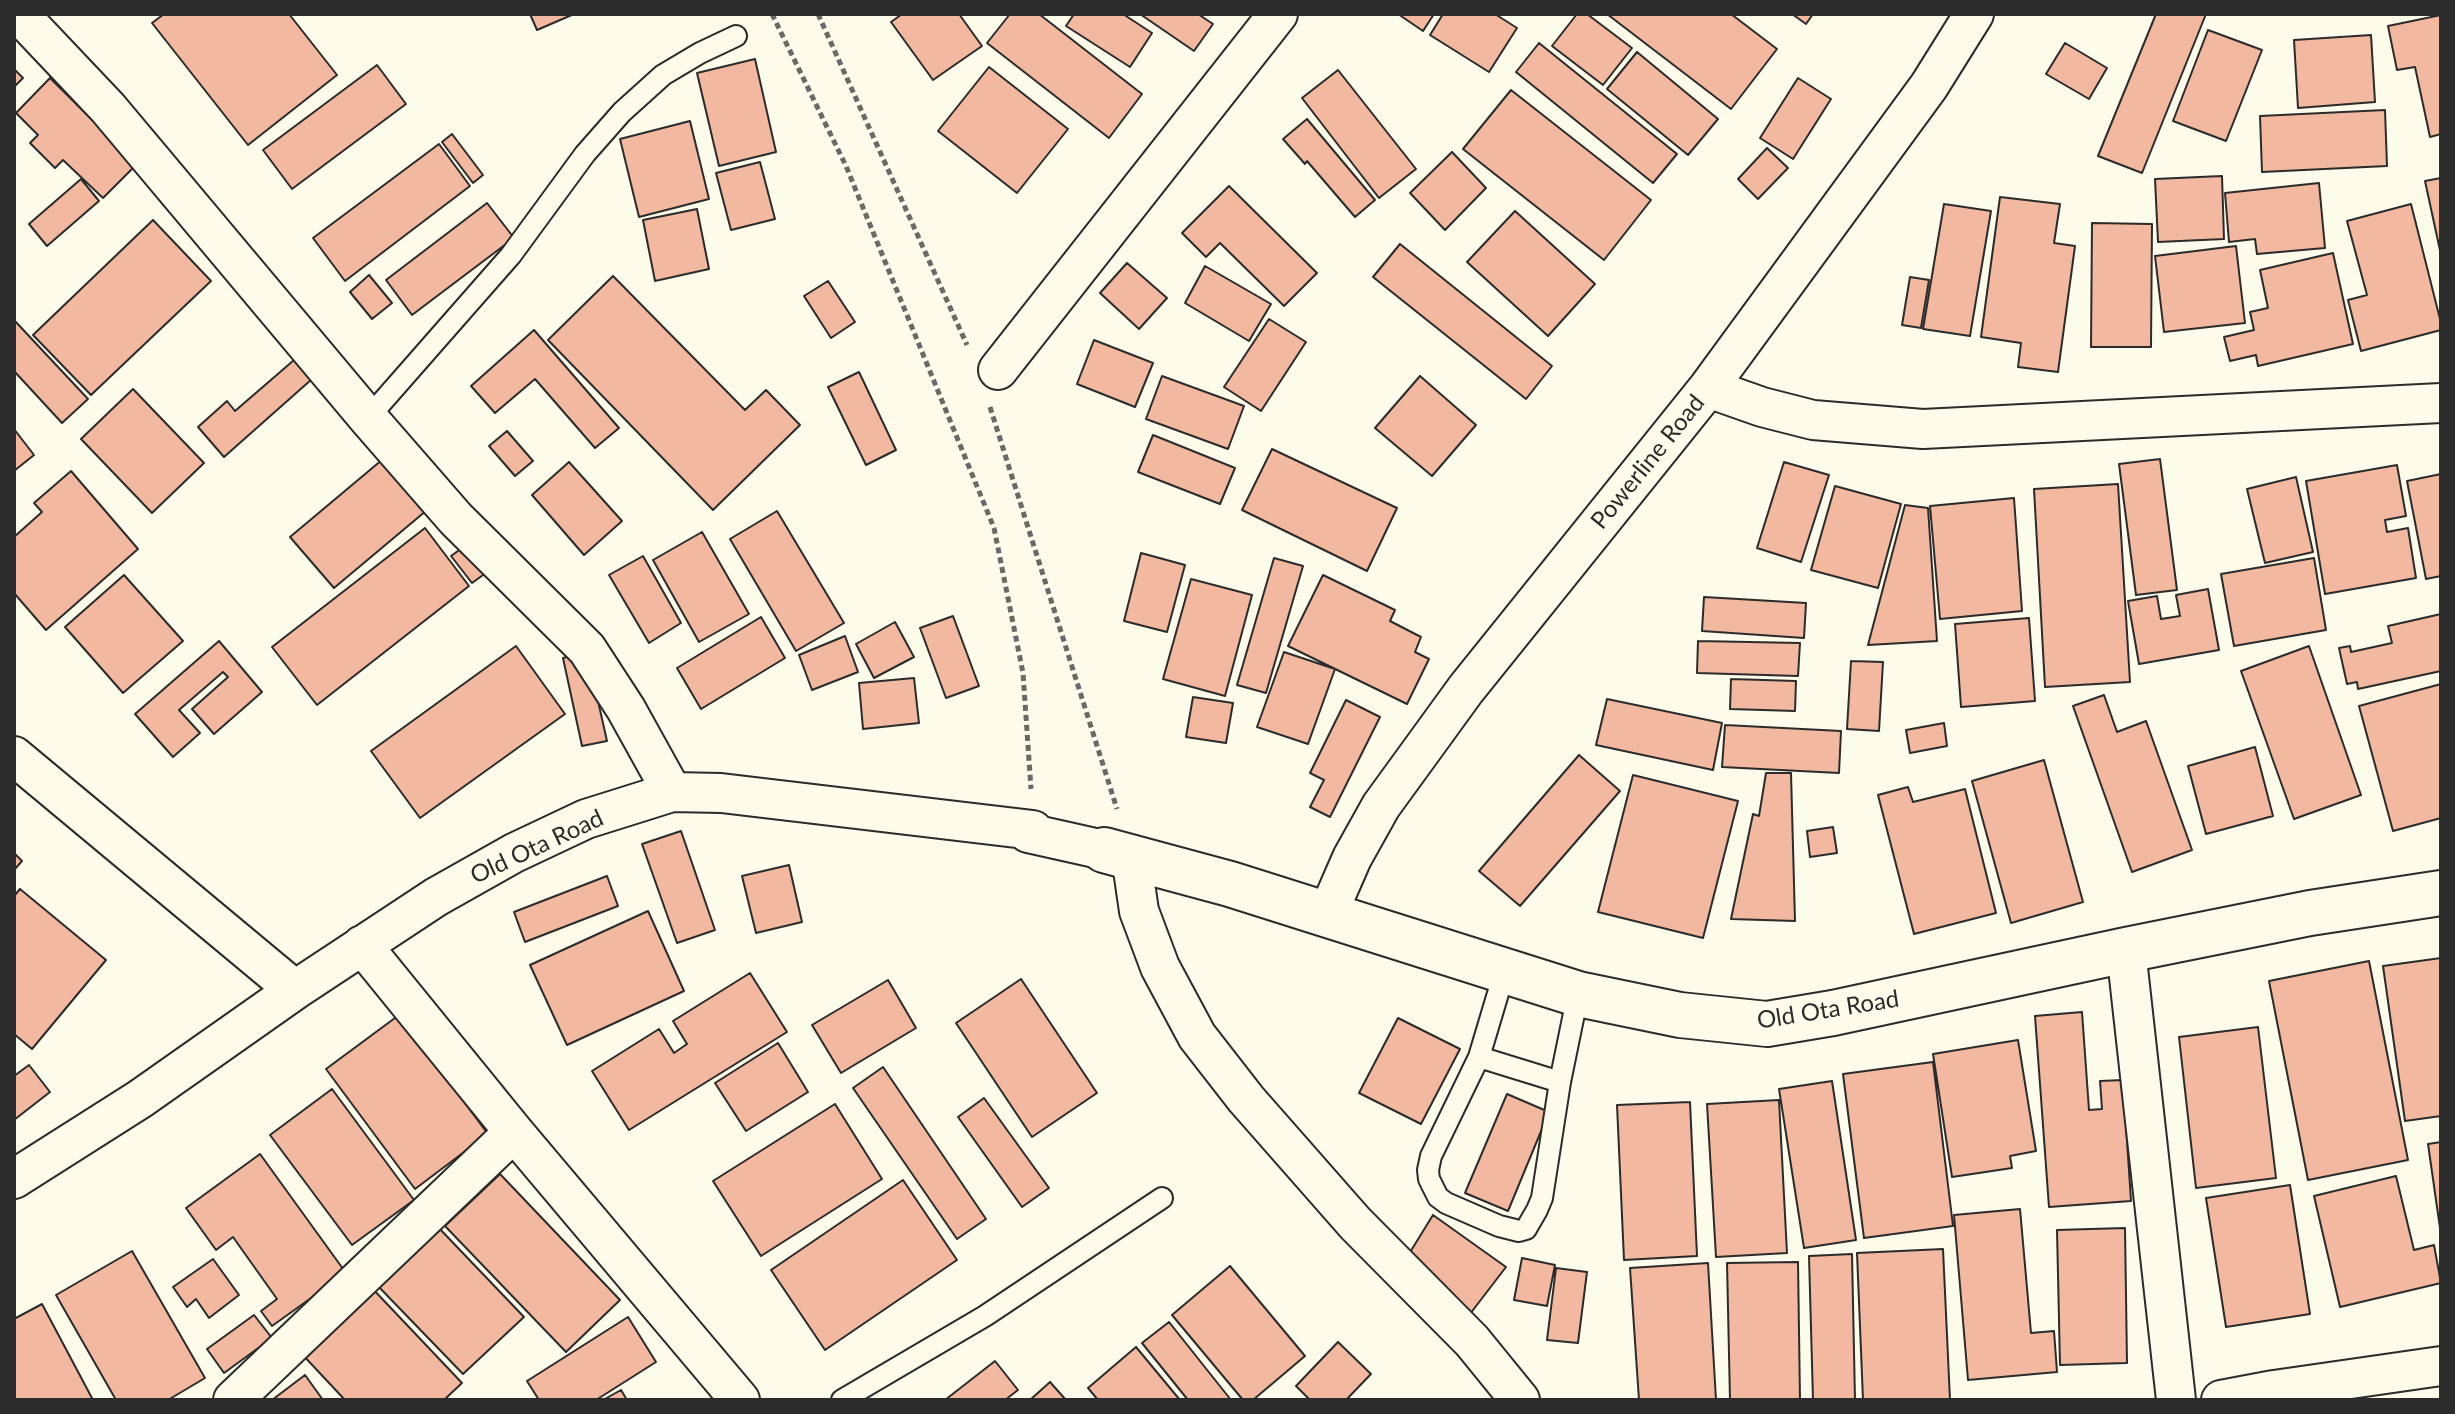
<!DOCTYPE html>
<html>
<head>
<meta charset="utf-8">
<style>
  body { margin:0 }
  #map { position:relative; width:2455px; height:1414px; overflow:hidden; background:#fdfbea; font-family:Lato,sans-serif }
  canvas { display:block }
  .frame { position:absolute; inset:0; border:16px solid #2b2b2b; pointer-events:none }
</style>
</head>
<body>
<div id="map">
<canvas width="2455" height="1414"></canvas>
<div class="frame"></div>
</div>
<script>
const ctx = document.querySelector('canvas').getContext('2d');
ctx.lineJoin = 'round';
function fillPath(path, color) { ctx.fillStyle = color; ctx.fill(path, 'evenodd'); }
const poly = rows => new Path2D(rows.map(r => 'M' + r).join(''));
function strokePath(path, color, width, dash) { ctx.strokeStyle = color; ctx.lineWidth = width; ctx.lineCap = dash ? 'butt' : 'round'; ctx.setLineDash(dash || []); ctx.stroke(path); }
function write(font, color, halo, rows, align = 'center') {
  ctx.font = font + ' Lato,sans-serif'; ctx.lineWidth = 6; ctx.setLineDash([]); ctx.textBaseline = 'middle'; ctx.strokeStyle = halo; ctx.fillStyle = color; for (const [text, x, y, turn = 0] of rows) {
    ctx.save(); ctx.translate(x, y); ctx.rotate((+turn || 0) * Math.PI / 180); ctx.textAlign = isNaN(turn) ? turn : align; if (halo) ctx.strokeText(text, 0, 0); ctx.fillText(text, 0, 0); ctx.restore();
  }
}
const building = poly([
  [164,14,289,14,337,75,248,145,152,23,164,14],
  [530,14,574,14,537,30,530,14],
  [902,14,959,14,982,46,933,80,891,22,902,14],
  [1010,14,1039,14,1142,94,1109,138,987,43,1010,14],
  [1074,14,1123,14,1152,33,1130,67,1066,26,1074,14],
  [1140,14,1198,14,1213,24,1194,51,1140,14],
  [1398,14,1434,14,1423,31,1398,14],
  [1443,14,1495,14,1517,28,1489,72,1430,35,1443,14],
  [1577,14,1587,14,1632,48,1603,85,1552,46,1577,14],
  [1607,14,1731,14,1777,49,1731,109,1607,14],
  [1792,14,1813,14,1806,24,1792,14],
  [2156,14,2206,14,2142,173,2098,156,2156,14],
  [2441,15,2441,134,2430,137,2415,67,2397,70,2388,26,2441,15],
  [2208,30,2262,50,2226,141,2173,121,2208,30],
  [2371,35,2375,102,2298,108,2294,40,2371,35],
  [1539,43,1677,154,1653,183,1516,72,1539,43],
  [2065,43,2107,68,2089,99,2046,74,2065,43],
  [1637,52,1718,119,1688,155,1607,89,1637,52],
  [755,59,776,152,719,166,697,73,755,59],
  [377,65,406,104,292,189,263,150,377,65],
  [989,67,1068,129,1017,193,938,131,989,67],
  [14,69,23,78,14,87,14,69],
  [1338,70,1416,169,1379,198,1302,98,1338,70],
  [50,78,137,164,103,198,63,160,55,168,30,143,38,135,16,113,50,78],
  [1798,78,1831,99,1793,159,1760,138,1798,78],
  [1511,90,1651,200,1604,260,1463,149,1511,90],
  [2385,110,2387,166,2262,172,2260,116,2385,110],
  [1307,119,1375,200,1355,217,1307,161,1305,164,1283,139,1307,119],
  [690,121,709,199,639,217,620,139,690,121],
  [452,134,483,175,473,183,442,142,452,134],
  [439,144,470,186,345,281,313,238,439,144],
  [1767,148,1788,168,1758,199,1738,179,1767,148],
  [1452,152,1486,188,1445,230,1410,193,1452,152],
  [760,162,775,219,731,230,716,173,760,162],
  [2222,176,2224,239,2158,242,2155,179,2222,176],
  [2441,178,2441,255,2425,181,2441,178],
  [81,179,99,201,47,246,29,224,81,179],
  [2319,183,2325,248,2257,254,2255,239,2229,242,2225,193,2319,183],
  [1229,186,1317,273,1284,306,1220,243,1206,257,1182,233,1229,186],
  [2000,197,2060,204,2054,243,2075,246,2058,372,2018,367,2021,343,1981,337,2000,197],
  [487,203,514,238,412,315,386,280,487,203],
  [1944,204,1991,211,1970,336,1923,329,1944,204],
  [2411,204,2441,323,2441,330,2361,351,2348,300,2367,295,2347,221,2411,204],
  [697,209,709,269,655,281,643,220,697,209],
  [1515,211,1595,284,1548,336,1467,262,1515,211],
  [153,220,211,281,91,395,33,335,153,220],
  [2092,223,2152,224,2151,347,2091,347,2092,223],
  [1400,244,1552,366,1526,399,1373,277,1400,244],
  [2236,246,2245,323,2164,332,2155,256,2236,246],
  [2333,253,2353,344,2258,366,2256,355,2230,361,2224,337,2254,330,2250,312,2268,308,2260,270,2333,253],
  [1127,263,1167,298,1139,329,1100,293,1127,263],
  [1205,266,1271,304,1249,341,1185,303,1205,266],
  [369,275,392,303,372,319,350,292,369,275],
  [613,276,745,410,766,390,800,425,713,510,548,340,613,276],
  [1910,277,1929,280,1921,328,1902,325,1910,277],
  [828,281,855,322,831,338,804,296,828,281],
  [1269,319,1306,342,1261,411,1224,387,1269,319],
  [14,320,88,399,62,423,14,371,14,320],
  [534,330,619,428,595,448,535,379,495,413,471,386,534,330],
  [1094,340,1153,363,1135,407,1077,384,1094,340],
  [294,360,312,379,224,457,198,427,227,401,235,411,294,360],
  [859,372,896,450,866,465,828,387,859,372],
  [1162,376,1244,406,1228,449,1146,419,1162,376],
  [1420,376,1476,425,1432,476,1375,428,1420,376],
  [133,389,204,463,152,513,81,439,133,389],
  [14,429,34,455,14,471,14,429],
  [507,431,533,461,515,476,489,446,507,431],
  [1153,435,1235,468,1220,504,1138,472,1153,435],
  [1272,449,1397,508,1367,571,1242,510,1272,449],
  [389,454,433,505,334,588,290,537,389,454],
  [2160,459,2177,590,2136,595,2119,464,2160,459],
  [569,462,622,521,584,555,532,495,569,462],
  [1784,462,1829,475,1801,562,1757,548,1784,462],
  [2397,465,2406,516,2385,520,2387,532,2408,528,2416,578,2325,594,2306,481,2397,465],
  [71,471,138,549,46,630,14,593,14,537,42,512,34,503,71,471],
  [2441,474,2441,576,2426,579,2407,481,2441,474],
  [2296,477,2313,552,2265,563,2247,489,2296,477],
  [2118,484,2130,682,2045,687,2034,489,2118,484],
  [1835,486,1901,504,1878,588,1811,570,1835,486],
  [2014,498,2022,611,1940,619,1930,506,2014,498],
  [1905,505,1928,508,1937,641,1868,645,1905,505],
  [777,511,844,623,796,651,730,539,777,511],
  [425,528,469,586,317,705,272,647,425,528],
  [702,532,749,614,699,642,653,560,702,532],
  [469,543,490,570,472,583,451,556,469,543],
  [1141,553,1185,565,1167,632,1124,621,1141,553],
  [643,556,681,623,649,643,609,575,643,556],
  [1274,558,1303,566,1266,693,1237,685,1274,558],
  [2314,558,2326,630,2234,646,2221,574,2314,558],
  [124,575,183,641,123,693,65,627,124,575],
  [1323,575,1395,610,1390,621,1421,637,1415,652,1429,659,1407,704,1288,646,1323,575],
  [1191,579,1252,595,1225,696,1163,679,1191,579],
  [2208,589,2219,650,2139,664,2128,601,2157,596,2161,619,2180,616,2176,595,2208,589],
  [1704,597,1806,603,1804,638,1702,631,1704,597],
  [2441,614,2441,671,2358,689,2357,682,2347,684,2339,648,2350,646,2351,652,2392,643,2388,626,2441,614],
  [953,616,979,686,946,698,920,628,953,616],
  [761,617,785,658,701,709,677,668,761,617],
  [2029,618,2035,701,1961,707,1955,624,2029,618],
  [895,622,914,657,874,678,856,644,895,622],
  [845,636,858,672,812,690,799,655,845,636],
  [219,641,262,692,214,734,192,709,228,677,223,672,179,710,200,733,173,757,135,714,219,641],
  [1698,641,1800,643,1798,676,1697,673,1698,641],
  [516,646,565,714,420,818,371,751,516,646],
  [2309,646,2361,795,2294,819,2241,671,2309,646],
  [587,652,607,741,582,746,563,658,587,652],
  [1284,652,1335,669,1308,744,1257,727,1284,652],
  [1851,661,1883,662,1879,731,1847,729,1851,661],
  [914,678,919,723,863,729,859,683,914,678],
  [1731,679,1796,681,1795,711,1730,709,1731,679],
  [2441,684,2441,818,2393,831,2359,706,2441,684],
  [2104,695,2117,732,2146,721,2192,850,2132,872,2073,706,2104,695],
  [1193,697,1233,703,1226,743,1186,737,1193,697],
  [1607,699,1722,723,1713,770,1596,745,1607,699],
  [1346,700,1380,717,1330,817,1310,807,1324,780,1310,773,1346,700],
  [1944,723,1947,746,1910,753,1906,730,1944,723],
  [1725,725,1841,731,1839,773,1722,767,1725,725],
  [2255,747,2273,816,2206,834,2188,766,2255,747],
  [1579,755,1620,791,1520,906,1479,871,1579,755],
  [2044,760,2083,902,2011,923,1972,781,2044,760],
  [1766,773,1791,773,1795,921,1731,919,1753,814,1759,816,1766,773],
  [1633,775,1738,801,1703,938,1598,912,1633,775],
  [1908,787,1913,802,1965,789,1996,913,1914,934,1878,795,1908,787],
  [1833,827,1837,853,1810,857,1807,831,1833,827],
  [681,831,715,930,677,943,642,844,681,831],
  [14,853,22,861,14,870,14,853],
  [789,865,802,922,756,933,742,876,789,865],
  [607,876,618,906,525,942,514,912,607,876],
  [20,889,106,960,32,1049,14,1034,14,896,20,889],
  [648,911,684,991,567,1045,530,965,648,911],
  [2441,958,2441,1116,2405,1121,2383,966,2441,958],
  [2369,961,2408,1160,2308,1180,2269,981,2369,961],
  [750,973,787,1032,629,1130,592,1071,659,1029,674,1053,687,1044,673,1021,750,973],
  [1021,979,1097,1093,1032,1137,956,1023,1021,979],
  [888,980,916,1028,841,1073,812,1025,888,980],
  [2082,1012,2089,1110,2102,1109,2100,1081,2123,1080,2131,1201,2049,1207,2035,1016,2082,1012],
  [399,1015,488,1134,415,1189,326,1069,399,1015],
  [1398,1018,1460,1049,1421,1124,1359,1093,1398,1018],
  [2258,1027,2276,1178,2196,1188,2179,1037,2258,1027],
  [2018,1040,2036,1151,2010,1156,2012,1168,1952,1177,1933,1054,2018,1040],
  [778,1043,808,1092,746,1131,715,1083,778,1043],
  [1933,1062,1953,1226,1864,1238,1843,1074,1933,1062],
  [29,1065,50,1092,14,1120,14,1076,29,1065],
  [883,1067,986,1219,957,1239,853,1088,883,1067],
  [1832,1081,1856,1240,1804,1248,1779,1089,1832,1081],
  [332,1089,414,1200,352,1245,270,1135,332,1089],
  [1507,1094,1549,1112,1508,1211,1465,1193,1507,1094],
  [984,1098,1049,1188,1022,1207,958,1117,984,1098],
  [1779,1100,1787,1253,1716,1257,1707,1104,1779,1100],
  [1690,1102,1697,1256,1624,1260,1617,1105,1690,1102],
  [835,1104,882,1179,761,1256,713,1181,835,1104],
  [2441,1142,2441,1235,2428,1144,2441,1142],
  [260,1154,346,1273,272,1326,261,1311,277,1299,233,1237,216,1250,186,1208,260,1154],
  [500,1174,620,1300,566,1352,445,1226,500,1174],
  [2396,1176,2414,1250,2434,1245,2441,1283,2340,1307,2314,1196,2396,1176],
  [903,1180,957,1260,825,1350,771,1270,903,1180],
  [2290,1185,2310,1314,2226,1327,2206,1198,2290,1185],
  [2020,1209,2031,1333,2054,1331,2057,1372,1968,1380,1954,1215,2020,1209],
  [1433,1215,1506,1267,1470,1314,1404,1262,1433,1215],
  [437,1226,524,1317,463,1374,376,1284,437,1226],
  [2125,1228,2127,1363,2060,1365,2057,1230,2125,1228],
  [1943,1249,1950,1400,1863,1400,1857,1253,1943,1249],
  [132,1251,205,1378,168,1400,116,1400,56,1295,132,1251],
  [1852,1254,1855,1400,1813,1400,1809,1256,1852,1254],
  [1522,1258,1555,1265,1547,1306,1514,1300,1522,1258],
  [213,1259,239,1295,209,1318,196,1299,187,1307,173,1287,213,1259],
  [1798,1262,1800,1400,1730,1400,1727,1263,1798,1262],
  [1708,1263,1716,1400,1639,1400,1630,1268,1708,1263],
  [1230,1266,1305,1356,1253,1400,1243,1400,1172,1315,1230,1266],
  [1556,1268,1587,1272,1578,1343,1547,1340,1556,1268],
  [370,1286,462,1383,444,1400,345,1400,300,1352,370,1286],
  [42,1304,93,1400,14,1400,14,1319,42,1304],
  [254,1315,272,1338,224,1373,207,1349,254,1315],
  [628,1317,656,1362,596,1400,539,1400,527,1381,628,1317],
  [1169,1322,1231,1400,1188,1400,1142,1343,1169,1322],
  [1338,1342,1371,1374,1346,1400,1310,1400,1296,1386,1338,1342],
  [1136,1347,1180,1400,1098,1400,1088,1388,1136,1347],
  [995,1361,1018,1390,1005,1400,945,1400,995,1361],
  [305,1375,323,1400,272,1400,305,1375],
  [1050,1382,1066,1400,1030,1400,1050,1382],
  [621,1390,627,1400,603,1400,621,1390]
]);
const path = poly([
  [772,14,846,166,994,528,1023,673,1031,789],
  [818,14,967,345],
  [990,407,1117,809]
]);
const service = poly([
  [368,418,511,255,585,154,622,112,663,75,700,53,736,36],
  [1505,970,1479,1057,1431,1156,1428,1170,1429,1179,1438,1197,1446,1203,1499,1226,1519,1231,1526,1229,1537,1210,1542,1198,1560,1082,1578,994],
  [1479,1057,1560,1082],
  [842,1400,985,1316,1162,1198]
]);
const minor = poly([
  [19,14,108,108,368,418,456,519,587,649,626,709,672,792],
  [998,370,1278,14],
  [1708,388,1762,407,1813,420,1923,429,2441,403],
  [14,756,295,990],
  [1131,856,1139,911,1160,967,1197,1036,1246,1099,1355,1223,1472,1341,1520,1400],
  [1328,913,1352,858,1381,806,1466,689,1708,388,1929,86,1974,14],
  [362,945,514,1132,740,1400],
  [2126,950,2176,1400],
  [14,1179,140,1099,295,990,436,897,514,853,586,819,672,792,721,793,1033,830,1028,833,1104,850],
  [233,1400,514,1132],
  [2221,1400,2274,1390,2441,1366]
]);
const tertiary = poly([
  [1104,850,1230,884,1578,994,1680,1015,1767,1024,1833,1013,2126,950,2310,913,2441,893]
]);
const streetNames = [
  ["Powerline Road",1648,462,-51],
  ["Old Ota Road",537,847,-25],
  ["Old Ota Road",1828,1010,-9]
];
fillPath(building, '#f2b8a0');
strokePath(building, '#2b2b2b', 2);
strokePath(service, '#2b2b2b', 24);
strokePath(minor, '#2b2b2b', 42);
strokePath(tertiary, '#2b2b2b', 48);
strokePath(path, '#6a6964', 5, [6, 4]);
strokePath(service, '#fdfbea', 20);
strokePath(minor, '#fdfbea', 38);
strokePath(tertiary, '#fdfbea', 44);
write('24px', '#2b2b2b', '#fdfbea', streetNames);
</script>
</body>
</html>
